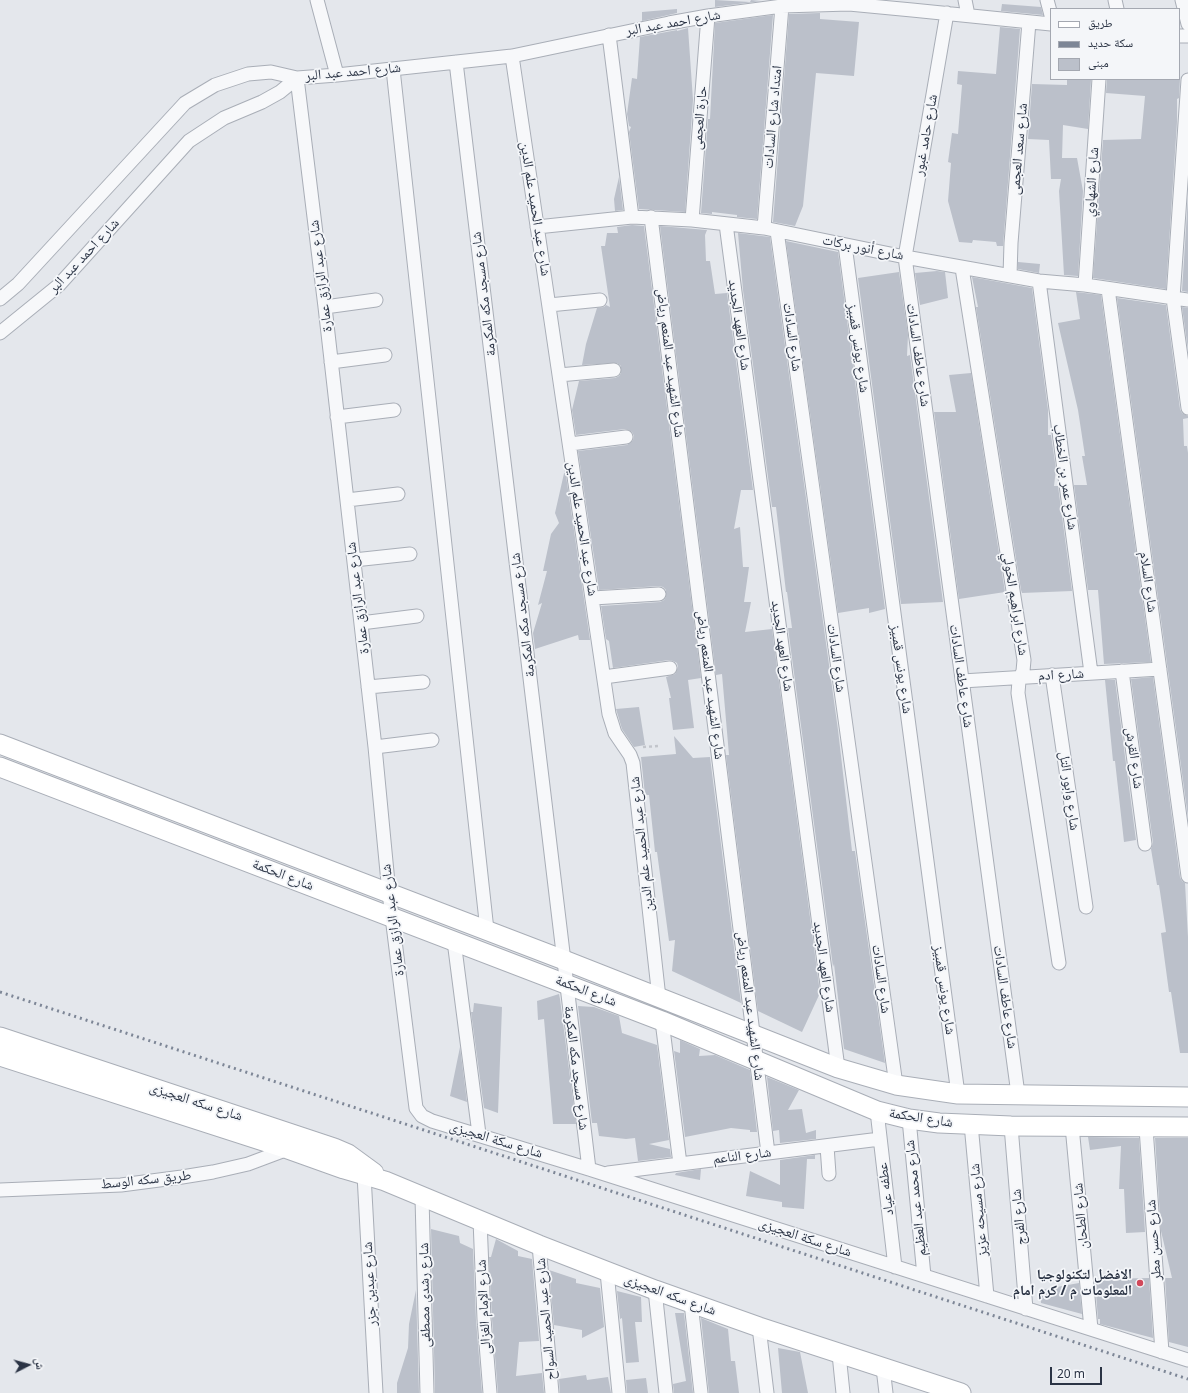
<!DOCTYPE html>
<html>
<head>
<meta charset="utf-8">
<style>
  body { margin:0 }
  #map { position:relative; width:1188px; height:1393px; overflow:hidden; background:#e4e7ec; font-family:"Noto Sans","Noto Naskh Arabic",sans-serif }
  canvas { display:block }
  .legend { position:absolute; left:1050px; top:8px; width:130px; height:72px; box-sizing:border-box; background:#f4f6f9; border:1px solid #a4a8b1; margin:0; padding:5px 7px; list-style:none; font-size:12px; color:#2b3445 }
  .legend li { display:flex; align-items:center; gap:8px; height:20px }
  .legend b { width:20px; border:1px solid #a4a8b1 }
  .north { position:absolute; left:8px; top:1345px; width:40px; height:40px; -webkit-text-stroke:3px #f4f6f9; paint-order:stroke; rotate:84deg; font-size:11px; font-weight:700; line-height:16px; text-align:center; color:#2b3445 }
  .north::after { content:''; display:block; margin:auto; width:14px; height:18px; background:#2b3445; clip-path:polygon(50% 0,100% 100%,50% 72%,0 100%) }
  .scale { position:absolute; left:1050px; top:1367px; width:52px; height:18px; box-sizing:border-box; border:2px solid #2b3445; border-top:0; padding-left:5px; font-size:12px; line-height:14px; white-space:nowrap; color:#2b3445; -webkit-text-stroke:3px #f4f6f9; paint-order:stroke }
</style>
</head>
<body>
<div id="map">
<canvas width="1188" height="1393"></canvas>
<ul class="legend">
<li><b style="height:5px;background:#fff"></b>طريق</li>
<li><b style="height:5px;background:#7d8696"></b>سكة حديد</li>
<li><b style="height:11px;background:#bbc0ca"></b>مبنى</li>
</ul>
<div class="north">ش</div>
<div class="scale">20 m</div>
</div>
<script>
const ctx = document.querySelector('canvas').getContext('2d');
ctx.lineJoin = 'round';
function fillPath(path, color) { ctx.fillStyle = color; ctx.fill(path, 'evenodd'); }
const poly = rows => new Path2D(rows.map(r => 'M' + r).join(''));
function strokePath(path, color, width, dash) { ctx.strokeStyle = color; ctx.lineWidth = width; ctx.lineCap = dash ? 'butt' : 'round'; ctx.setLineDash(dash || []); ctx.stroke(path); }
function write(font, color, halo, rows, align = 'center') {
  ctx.font = font + ' "Noto Sans","Noto Naskh Arabic",sans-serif'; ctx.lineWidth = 3.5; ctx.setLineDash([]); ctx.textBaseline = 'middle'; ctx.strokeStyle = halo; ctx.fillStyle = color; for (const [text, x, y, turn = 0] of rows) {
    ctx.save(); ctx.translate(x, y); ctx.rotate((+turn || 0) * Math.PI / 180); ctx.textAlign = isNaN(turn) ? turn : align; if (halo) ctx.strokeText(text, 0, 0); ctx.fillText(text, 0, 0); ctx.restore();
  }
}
const building = poly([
  [715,0,750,2,751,0,761,1,715,7],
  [1002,4,1041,7,1043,15,1001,11],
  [677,9,677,13,642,21,642,12],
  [820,13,820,19,859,22,854,76,816,73,803,206,795,226,773,222,789,14],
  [773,15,757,219,737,217,737,215,712,212,712,214,701,213,708,119,710,119,715,23],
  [1000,27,1020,29,1003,246,997,246,996,242,973,240,972,243,959,242,948,201,951,163,948,162,952,133,958,134,962,85,957,84,958,71,996,74],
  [688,28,693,100,685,212,639,209,629,132,631,127,629,126,627,114,632,78,637,79,640,37,677,30,677,31],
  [1067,79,1091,80,1088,129,1063,125,1062,158,1077,158,1083,191,1078,276,1064,275,1059,191,1061,179,1051,179,1049,140,1028,139,1032,84,1067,85],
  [1107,79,1180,79,1179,98,1177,99,1177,122,1166,289,1093,278,1103,140,1141,139,1145,96,1106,93],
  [619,177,623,210,615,211,614,199],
  [1188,197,1188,292,1182,291],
  [632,225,644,226,701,678,688,680,694,728,673,730,669,698,671,698,666,677,675,674,678,667,677,663,673,661,669,660,613,668,609,641,606,639,601,606,660,602,664,600,666,597,666,590,663,587,659,586,599,590,578,451,627,445,633,440,634,436,632,432,625,429,576,435,572,410,579,381,615,378,619,376,621,373,621,366,617,363,582,365,586,344,597,308,604,307,606,305,610,307,601,246,605,246,607,233,618,233,617,227],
  [660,226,707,230,705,235,706,261,710,261,715,294,727,293,753,490,741,490,734,529,740,527,743,567,749,567,744,602,751,602,745,632,772,629,820,993,802,1032,758,1011,726,755,729,755,722,674,716,675],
  [738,233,770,237,838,730,852,851,855,851,885,1063,844,1049,834,964,833,967,788,628,792,628,787,592,786,592,776,507,772,507,743,290],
  [786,241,838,252,885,609,869,613,869,608,838,613],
  [1018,262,1040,264,1039,273,1018,269],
  [937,271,945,272,948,298,920,305,915,273],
  [899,272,908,335,907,356,910,355,943,602,901,604,858,278],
  [972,277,1032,288,1048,410,1048,435,1051,435,1056,469,1054,486,1058,486,1072,591,1022,593,1021,590,976,307,978,307],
  [1076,292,1101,295,1151,662,1104,664,1098,590,1088,590,1074,485,1087,485,1082,456,1085,456,1078,410,1058,323,1080,319],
  [1117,298,1166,305,1180,409,1182,413,1188,416,1188,418,1183,419,1184,446,1187,446,1188,453,1188,817],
  [1182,307,1188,308,1188,349],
  [971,373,1005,592,959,599,934,412,956,412,949,375],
  [565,469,590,640,579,640,578,635,535,649,533,633,542,603,538,605,547,571,543,571,551,534,559,523,555,513],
  [1153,677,1180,877,1182,881,1185,883,1188,937,1188,1053,1180,1053,1171,992,1169,992,1161,933,1166,932,1159,885,1157,885,1151,849,1153,843,1131,679],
  [1105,680,1115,680,1136,840,1124,842,1115,761,1113,761],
  [639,707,645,745,634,747,622,729,616,709],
  [674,736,693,758,710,757,741,1003,672,971,675,940,669,941,657,852,655,852,649,795,645,795,641,757,676,754],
  [559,994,560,999,576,1124,553,1124,544,1019,538,1020,537,1001],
  [474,1003,502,1007,498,1113,484,1108,471,1012,473,1012],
  [578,1006,594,1007,619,1016,622,1033,657,1045,669,1140,649,1144,670,1149,671,1157,638,1161,635,1138,626,1139,599,1136,597,1123,592,1123],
  [680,1040,700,1049,699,1056,715,1055,750,1070,757,1132,750,1132,750,1130,731,1128,685,1137,674,1051,680,1053],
  [460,1047,467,1102,450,1096],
  [767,1077,799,1090,788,1110,802,1109,806,1133,816,1130,816,1139,780,1143,779,1130,773,1131],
  [1088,1137,1139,1138,1145,1232,1126,1233,1124,1189,1119,1189,1121,1146,1090,1150],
  [1155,1138,1188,1138,1188,1347,1169,1342,1165,1278,1172,1278,1161,1231],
  [815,1155,815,1159,807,1159,804,1209,782,1207,782,1202,746,1196,750,1171,780,1185,780,1160],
  [701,1169,700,1180,675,1175,676,1173],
  [431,1229,459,1236,460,1243,473,1249,476,1320,482,1393,435,1393],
  [496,1239,518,1251,518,1256,532,1259,539,1341,519,1342,516,1376,542,1373,544,1393,498,1393,492,1319,489,1257,491,1257],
  [549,1270,576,1279,576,1283,600,1288,604,1327,582,1338,582,1330,554,1325],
  [1149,1278,1153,1338,1100,1324,1100,1319,1098,1319,1095,1281,1103,1279],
  [1079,1283,1082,1314,1041,1303,1040,1290],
  [416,1290,419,1393,397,1393,397,1383,408,1348,409,1324],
  [617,1291,641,1297,642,1322,635,1322,639,1362,626,1363,622,1318,620,1319],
  [675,1313,684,1313,693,1393,674,1393,673,1384,686,1381],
  [701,1318,728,1329,731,1361,735,1361,739,1393,709,1393],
  [778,1348,800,1352,808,1393,782,1393],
  [586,1375,587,1380,608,1377,611,1393,560,1393,559,1379],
  [646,1378,648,1393,627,1393,626,1380]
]);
const path = poly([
  [643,747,659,746]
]);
const street = poly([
  [317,0,337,75],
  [965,0,968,15],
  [1047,0,1051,15],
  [1115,0,1117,9],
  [1182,0,1188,24],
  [947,13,905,257,1018,1094],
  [609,35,632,217],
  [1179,36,1188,36],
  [512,56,609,714,615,733,630,755,633,763,659,998],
  [456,62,589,1169],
  [393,69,487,930],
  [297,78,325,307,375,747,389,893,416,1108,422,1116,432,1121,589,1169,1188,1360],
  [1188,80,1173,298,1188,408],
  [651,217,768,1153],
  [692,220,708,16],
  [726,224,838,1068],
  [537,227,632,217,692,220,764,228,905,257,1039,281,1085,285,1188,300],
  [764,228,782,6],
  [777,231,896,1085],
  [845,245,958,1094],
  [962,268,1024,660,1023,671,1019,681,1018,693,1059,963],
  [1010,276,1011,243,1029,22],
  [1039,281,1091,673],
  [1085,285,1099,79],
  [1108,289,1188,876],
  [0,299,18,284,185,103,215,85,248,74,271,72,297,78,337,75,512,56,669,23,708,16,782,6,849,4,912,10,1051,24],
  [549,305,600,300],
  [325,307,376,300],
  [0,333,59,285,189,141,224,118,262,102,280,92,297,78],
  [331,362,385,355],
  [559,375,614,370],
  [337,417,394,410],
  [570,444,626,437],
  [347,500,398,494],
  [354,560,410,554],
  [593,598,659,594],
  [361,623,417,616],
  [1122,671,1145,844],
  [1052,675,1086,907],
  [604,677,670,668],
  [962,681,1160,669],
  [368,687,423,682],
  [375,747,432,740],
  [454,941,479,1134],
  [662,1021,680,1164],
  [877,1111,895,1267],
  [909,1119,924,1276],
  [971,1124,987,1296],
  [1011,1126,1026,1309],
  [1072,1126,1091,1329],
  [1146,1128,1162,1352],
  [827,1146,829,1174],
  [608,1173,880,1139],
  [364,1175,376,1393],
  [0,1190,121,1185,182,1177,213,1172,248,1164,288,1149],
  [422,1197,427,1393],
  [480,1220,484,1319,490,1393],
  [539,1245,552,1393],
  [607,1272,619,1393],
  [655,1290,666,1393],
  [691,1303,701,1393],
  [759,1327,767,1393],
  [839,1354,843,1393],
  [883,1368,886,1393]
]);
const secondary = poly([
  [0,744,564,960,838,1068,896,1085,958,1094,1188,1097],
  [0,767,662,1021,877,1111,909,1119,939,1123,1011,1126,1188,1127],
  [0,1037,334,1148,348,1154,374,1173],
  [0,1056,288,1149,344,1169,385,1181,539,1245,655,1290,759,1327,961,1393]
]);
const rail = poly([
  [0,992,1188,1379]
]);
const markers = [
  [1140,1283,4,"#d1495b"]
];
const streetNames = [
  ["شارع احمد عبد البر",673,23,-10],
  ["شارع احمد عبد البر",353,72,-5],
  ["امتداد شارع السادات",773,117,-85],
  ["حارة العجمى",700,118,-85],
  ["شارع حامد غبور",926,135,-80],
  ["شارع سعد العجمى",1019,149,-85],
  ["شارع الشهاوي",1092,182,-86],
  ["شارع عبد الحميد علم الدين",535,209,81],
  ["شارع أنور بركات",863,248,11],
  ["شارع احمد عبد البر",84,256,-47],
  ["شارع عبد الرازق عمارة",321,276,-97],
  ["شارع مسجد مكه المكرمة",484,294,-97],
  ["شارع العهد الجديد",739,325,82],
  ["شارع السادات",792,337,82],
  ["شارع يونس قمبيز",858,348,82],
  ["شارع عاطف السادات",918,355,82],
  ["شارع الشهيد عبد المنعم رياض",670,363,83],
  ["شارع عمر بن الخطاب",1065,477,82],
  ["شارع عبد الحميد علم الدين",582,529,81],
  ["شارع السلام",1148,582,82],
  ["شارع عبد الرازق عمارة",358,598,-97],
  ["شارع ابراهيم الخولي",1015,604,81],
  ["شارع مسجد مكه المكرمة",523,615,-97],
  ["شارع العهد الجديد",782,646,82],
  ["شارع السادات",836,658,82],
  ["شارع يونس قمبيز",901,669,82],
  ["شارع ادم",1061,675,-3],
  ["شارع عاطف السادات",961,676,82],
  ["شارع الشهيد عبد المنعم رياض",710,685,83],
  ["شارع القرش",1134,758,82],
  ["شارع وابور التل",1069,791,82],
  ["شارع عبد الحميد علم الدين",642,844,-96],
  ["شارع الحكمة",283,875,21],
  ["شارع عبد الرازق عمارة",393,920,-97],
  ["شارع العهد الجديد",824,967,82],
  ["شارع السادات",881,979,82],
  ["شارع يونس قمبيز",944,990,82],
  ["شارع الحكمة",586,991,21],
  ["شارع عاطف السادات",1005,997,82],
  ["شارع الشهيد عبد المنعم رياض",750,1006,83],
  ["شارع مسجد مكه المكرمة",576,1068,83],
  ["شارع سكه العجيزى",196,1102,18],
  ["شارع الحكمة",921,1118,9],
  ["شارع سكة العجيزى",496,1140,17],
  ["شارع الناعم",742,1156,-7],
  ["طريق سكه الوسط",146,1180,-6],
  ["عطفه عياد",886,1189,-97],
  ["شارع محمد عبد العظيم",916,1198,-96],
  ["شارع مسيحه عزيز",979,1210,-95],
  ["شارع الطحان",1081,1216,-95],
  ["شارع الفرج",1019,1217,-95],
  ["شارع سكة العجيزى",805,1238,18],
  ["شارع حسن مطر",1154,1240,-94],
  ["شارع عبدين جزر",370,1284,-93],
  ["شارع رشدى مصطفى",425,1295,-91],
  ["شارع سكه العجيزى",670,1295,20],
  ["شارع الإمام الغزالى",484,1307,-93],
  ["شارع عبد الحميد السواح",546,1319,-95]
];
const poiNames = [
  ["الافضل لتكنولوجيا",1132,1275],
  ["المعلومات م / كرم امام",1132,1291]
];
fillPath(building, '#bbc0ca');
strokePath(street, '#a9aeb7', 15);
strokePath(secondary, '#a9aeb7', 21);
strokePath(path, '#c2c5cb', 2.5, [3, 3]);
strokePath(street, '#f7f8fa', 13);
strokePath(secondary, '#fff', 19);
strokePath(rail, '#7d8696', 3, [2, 4]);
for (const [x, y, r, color] of markers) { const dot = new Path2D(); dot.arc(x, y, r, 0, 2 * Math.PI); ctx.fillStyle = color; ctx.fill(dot); strokePath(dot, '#f4f6f9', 1.5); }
write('14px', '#2b3445', '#f4f6f9', streetNames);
write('bold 14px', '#2b3445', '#f4f6f9', poiNames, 'right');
</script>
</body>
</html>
